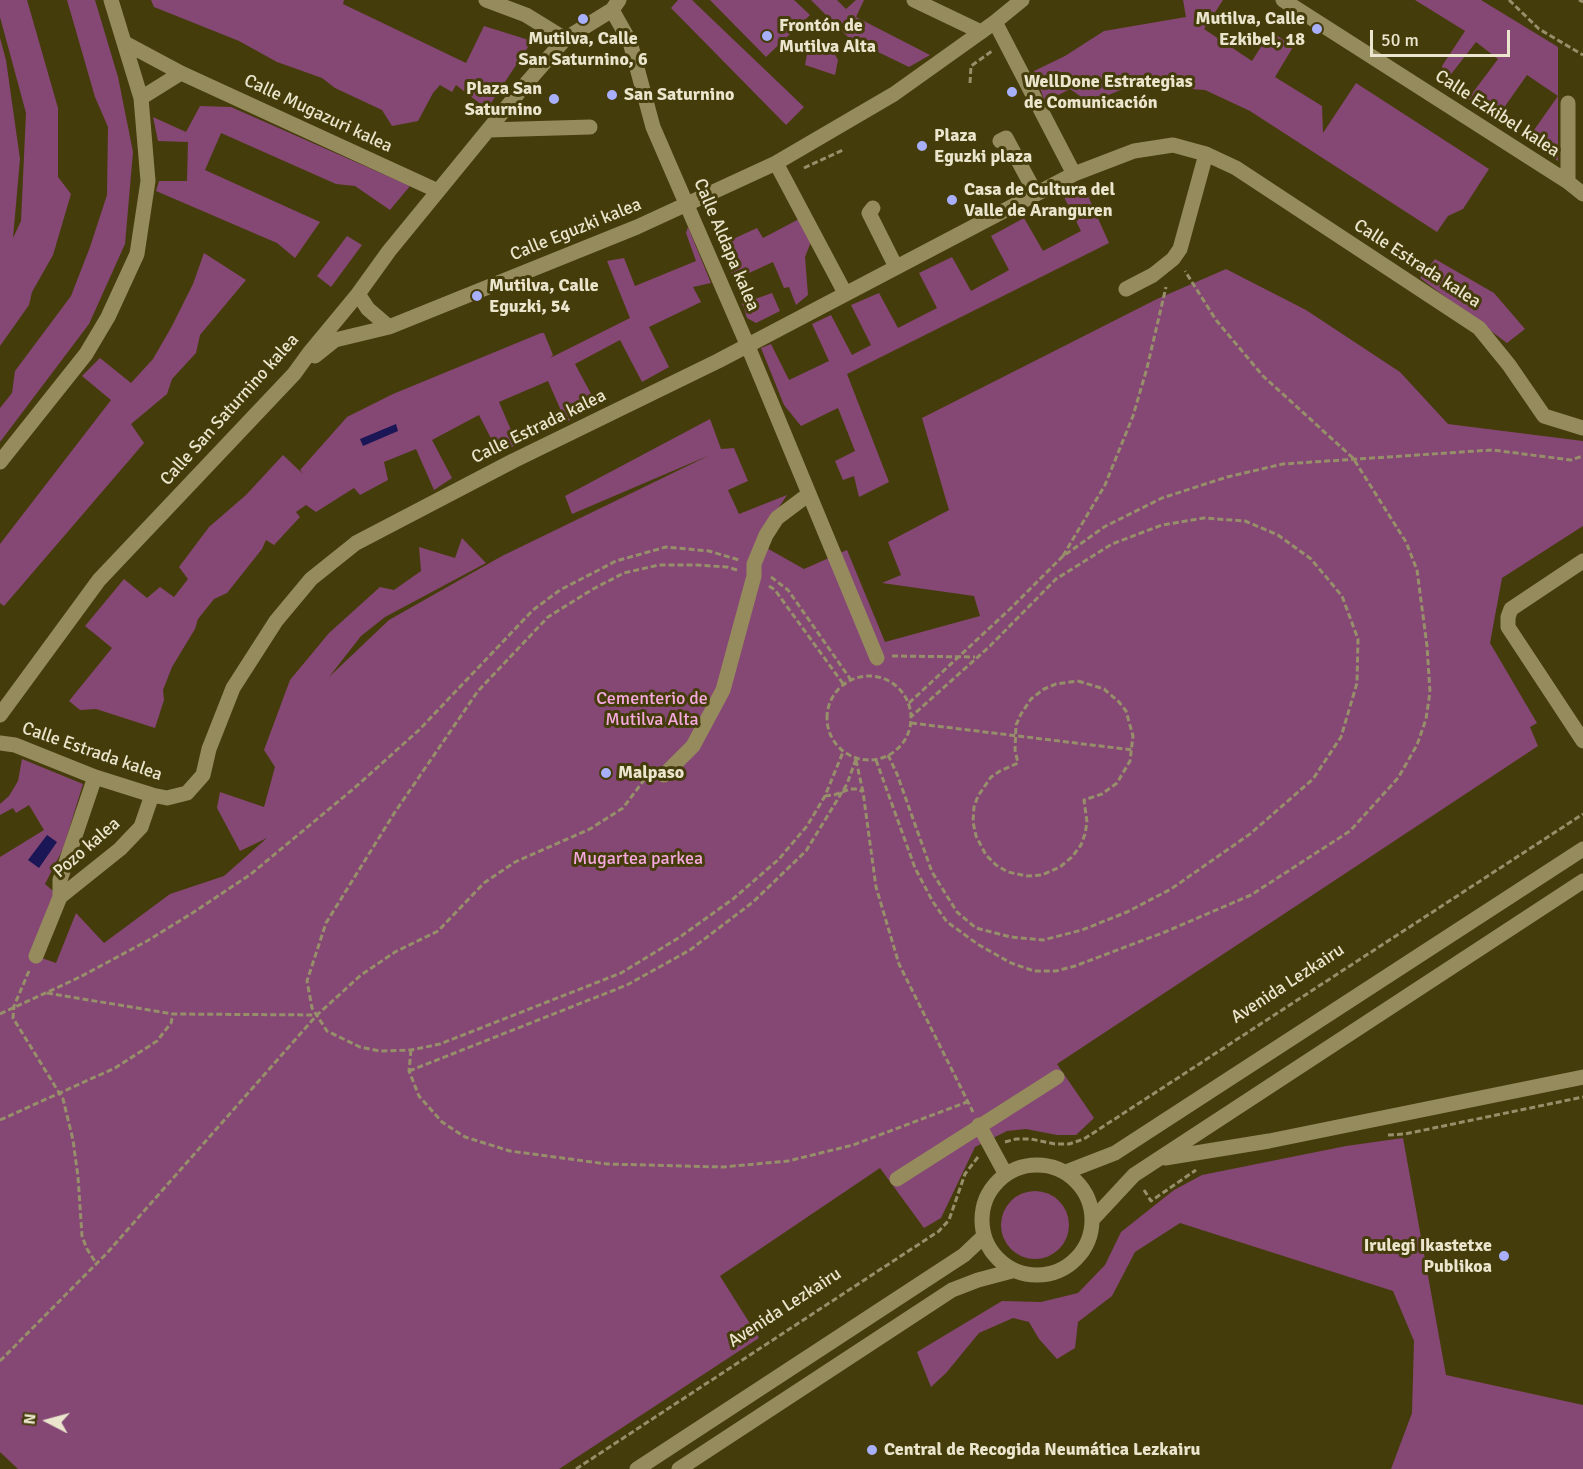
<!DOCTYPE html>
<html>
<head>
<meta charset="utf-8">
<style>
  body { margin:0 }
  #map { position:relative; width:1583px; height:1469px; overflow:hidden; background:#453c0b; font-family:Signika,sans-serif }
  canvas { display:block }
  .north { position:absolute; left:18px; top:1391px; width:60px; height:60px; -webkit-text-stroke:4px #453c0b; paint-order:stroke; rotate:276deg; font-size:16px; font-weight:700; line-height:24px; text-align:center; color:#eae5cc }
  .north::after { content:''; display:block; margin:auto; width:21px; height:27px; background:#eae5cc; clip-path:polygon(50% 0,100% 100%,50% 72%,0 100%) }
  .scale { position:absolute; left:1370px; top:30px; width:140px; height:27px; box-sizing:border-box; border:3px solid #eae5cc; border-top:0; padding-left:8px; font-size:18px; line-height:21px; white-space:nowrap; color:#eae5cc; -webkit-text-stroke:4px #453c0b; paint-order:stroke }
</style>
</head>
<body>
<div id="map">
<canvas width="1583" height="1469"></canvas>
<div class="north">N</div>
<div class="scale">50 m</div>
</div>
<script>
const ctx = document.querySelector('canvas').getContext('2d');
ctx.lineJoin = 'round';
function fillPath(path, color) { ctx.fillStyle = color; ctx.fill(path, 'evenodd'); }
const poly = rows => new Path2D(rows.map(r => 'M' + r).join(''));
function strokePath(path, color, width, dash) { ctx.strokeStyle = color; ctx.lineWidth = width; ctx.lineCap = dash ? 'butt' : 'round'; ctx.setLineDash(dash || []); ctx.stroke(path); }
function write(font, color, halo, rows, align = 'center') {
  ctx.font = font + ' Signika,sans-serif'; ctx.lineWidth = 6; ctx.setLineDash([]); ctx.textBaseline = 'middle'; ctx.strokeStyle = halo; ctx.fillStyle = color; for (const [text, x, y, turn = 0] of rows) {
    ctx.save(); ctx.translate(x, y); ctx.rotate((+turn || 0) * Math.PI / 180); ctx.textAlign = isNaN(turn) ? turn : align; if (halo) ctx.strokeText(text, 0, 0); ctx.fillText(text, 0, 0); ctx.restore();
  }
}
const green = poly([
  [0,0,27,0,58,108,58,177,71,194,53,255,32,292,29,305,0,346,0,38,6,60,20,159,13,238,21,221,26,113,0,17],
  [67,0,95,0,118,77,133,152,125,244,89,324,0,442,0,408,12,393,15,371,71,296,90,247,107,195,108,127,95,97],
  [151,0,344,0,343,4,466,63,484,26,532,41,487,109,456,85,452,92,440,85,433,93,418,121,392,126,382,110,335,88,322,78,277,62,239,41,154,7],
  [678,0,692,0,804,107,786,125,671,8],
  [710,0,794,0,810,15,766,57],
  [811,0,837,0,846,9,856,0,864,0,856,17,930,55,909,67,849,38],
  [1183,0,1223,0,1204,29,1252,61,1271,31,1293,47,1275,77,1322,106,1323,133,1356,83,1489,169,1463,209,1448,216,1437,232,1250,111,1205,90,1132,85,1090,103,1070,89,1045,102,1034,71,1065,56,1104,31,1186,17],
  [1415,0,1481,0,1558,47,1558,161,1527,140,1558,96,1527,75,1496,119,1468,99,1498,59,1476,42,1445,82,1442,66,1465,31],
  [809,43,830,46,838,60,835,75,805,65],
  [200,106,231,107,410,186,390,210,355,186,336,184,221,133,205,170,320,222,295,258,277,243,156,191,159,181,187,181,188,142,158,141,153,117,186,132],
  [1084,187,1109,243,847,374,889,482,859,497,854,476,843,480,835,461,855,451,838,408,801,426,784,405,761,348,771,344,789,380,829,361,812,324,831,315,852,355,871,345,851,305,879,293,898,328,937,308,919,273,952,257,971,291,1009,270,991,236,1024,218,1043,251,1081,231,1064,197],
  [799,219,814,234,805,257,808,295,796,305,789,287,784,288,773,262,734,280,720,245,757,228,763,238],
  [688,227,711,283,693,287,701,302,649,327,669,367,642,382,620,340,575,364,597,405,566,422,548,381,499,402,517,444,499,454,479,415,432,440,452,478,434,490,416,449,384,462,388,480,360,495,354,488,316,512,306,505,296,512,300,517,274,545,266,540,262,549,227,593,214,599,198,619,195,629,172,667,163,690,164,700,155,728,96,709,80,710,69,701,112,648,85,626,124,579,147,598,160,587,174,597,188,579,179,567,209,527,246,495,283,455,303,474,300,470,347,417,393,394,541,333,544,333,553,355,550,358,630,318,607,261,624,258,635,286,696,261,686,233],
  [347,236,362,245,331,287,317,276],
  [204,253,246,280,200,335,196,353,172,379,167,394,131,424,144,443,4,606,0,603,0,544,111,400,82,376,100,358,131,383,153,359,172,326,193,284],
  [1435,259,1494,293,1525,329,1507,343,1420,278],
  [1226,269,1306,310,1400,372,1448,424,1583,441,1583,526,1502,578,1490,643,1537,723,1530,727,1538,746,1057,1064,1094,1118,1076,1135,1057,1135,1026,1129,1007,1131,975,1147,941,1218,924,1228,880,1168,720,1276,759,1338,559,1469,18,1469,0,1452,0,857,44,830,29,805,16,813,13,808,0,815,0,804,9,796,18,781,22,759,83,784,63,849,45,884,60,897,36,956,56,963,76,913,104,943,170,894,224,876,267,838,240,851,217,808,220,792,264,807,275,767,264,750,290,680,329,633,380,587,394,590,421,571,419,547,455,558,462,538,486,563,385,617,361,636,329,677,389,620,502,556,710,455,572,514,565,496,710,419,721,449,734,448,748,481,728,490,739,514,787,495,756,542,804,569,847,550,885,642,980,616,974,596,882,583,901,575,888,542,949,510,922,418,1157,299],
  [772,293,780,311,756,323,747,318,743,305,741,304],
  [1403,1138,1446,1375,1583,1405,1583,1469,1391,1469,1412,1413,1414,1341,1393,1291,1180,1223,1135,1252,1112,1296,1078,1322,1075,1348,1057,1359,1039,1339,1029,1322,1013,1318,979,1333,946,1373,931,1387,917,1352,1002,1301,1041,1302,1078,1293,1105,1265,1121,1232,1174,1190,1202,1175,1346,1146],
  '1001 1225a34 34 0 1 1 68 0a34 34 0 1 1-68 0Z'
]);
const water = poly([
  [396,424,398,431,363,446,360,439],
  [47,835,57,842,39,868,28,860]
]);
const path = poly([
  [1509,0,1539,29,1583,55],
  [1579,0,1583,2],
  [970,83,971,66,992,51],
  [804,168,843,150],
  [1063,556,1105,485,1133,416,1147,368,1166,287],
  [737,570,727,567,696,565,659,565,624,573,593,589,548,617,478,691,395,812,326,923,307,981,312,1008,327,1031,360,1047,380,1051,411,1050,440,1044,621,973,680,937,733,899,779,859,807,826,825,796,843,752],
  [771,577,788,590,851,680],
  [769,586,775,590,844,685],
  [892,656,975,657],
  '827 718a42 42 0 1 1 84 0a42 42 0 1 1-84 0Z',
  [1078,681,1104,689,1119,702,1126,711,1133,736,1130,761,1117,783,1102,794,1084,800,1087,822,1085,834,1081,845,1072,857,1060,867,1042,875,1027,876,1008,872,996,865,986,855,976,836,973,822,974,807,978,796,991,777,1000,771,1018,763,1015,750,1016,725,1021,714,1031,699,1044,689,1056,684,1078,681],
  [909,703,1010,609,1062,557,1104,527,1162,498,1227,477,1283,464,1492,450,1571,460,1583,456],
  [911,723,1133,750],
  [888,755,897,774,932,872,957,912,976,928,1011,937,1043,940,1082,930,1127,912,1171,889,1250,834,1313,779,1341,737,1357,683,1358,639,1342,596,1311,559,1278,535,1245,521,1204,518,1162,525,1112,544,1056,579,990,646,912,716],
  [856,760,863,792,876,887,899,964,973,1112],
  [876,760,915,868,933,902,947,922,979,945,1011,963,1034,971,1056,971,1075,966,1165,932,1251,895,1350,831,1398,778,1417,745,1426,719,1430,692,1427,646,1417,570,1406,542,1353,458,1263,376,1216,320,1185,271],
  [825,796,834,795,850,789,858,789,863,792],
  [29,971,14,1006,13,1018,63,1099,73,1140,78,1177,82,1236,87,1249,96,1263],
  [47,993,173,1014,317,1015],
  [0,1014,80,977,147,941,194,912,251,874,352,790,419,730,533,610,560,590,616,561,666,547,709,551,739,560],
  [411,1050,409,1071,419,1096,442,1122,465,1137,510,1151,607,1164,723,1167,788,1161,853,1145,967,1102],
  [409,1071,627,985,690,950,753,902,806,851,847,784,856,759],
  [0,1120,115,1068,157,1041,171,1023,173,1014],
  [1388,1135,1405,1134,1583,1097],
  [1005,1142,1016,1139,1031,1139,1055,1144,1069,1144,1084,1139,1583,814],
  [1144,1190,1151,1201,1196,1170],
  [0,1361,108,1252,317,1015,361,975,395,952,438,931,484,883,515,862,590,829,623,808,647,776],
  [576,1469,939,1231,949,1220,965,1174,978,1157]
]);
const minor = poly([
  [486,0,526,15,565,39],
  [914,0,981,32],
  [1283,0,1568,182,1583,194],
  [612,10,630,42,653,127,747,344,877,658],
  [995,22,1074,174],
  [125,43,181,73,438,191],
  [141,98,181,73],
  [1568,103,1568,182],
  [488,130,590,127],
  [1000,141,1006,138,1036,194],
  [776,163,845,293],
  [873,208,869,213,896,267],
  [1126,289,1153,275,1173,259,1180,249,1206,154],
  [358,294,368,309,389,327],
  [315,356,335,340,389,327,637,227,776,163,894,94,995,22,1022,0],
  [0,462,86,354,108,317,137,254,148,181,141,98,111,0],
  [1583,561,1511,609,1508,617,1508,627,1583,741],
  [0,715,99,580,294,374,310,352,358,294,389,251,524,86,565,39,612,10,619,0],
  [0,743,15,745,95,777,152,795,167,798,187,793,203,775,209,749,233,688,276,621,311,579,356,543,513,461,718,361,1074,174,1134,151,1173,145,1206,154,1236,168,1479,328,1509,365,1544,416,1583,428],
  [664,775,693,746,723,690,754,576,754,564,766,535,777,518,809,494],
  [60,897,120,849,141,827,152,795],
  [36,956,60,897,60,880,95,777],
  [979,1125,1005,1173],
  [1165,1158,1269,1141,1583,1077],
  '982 1220a55 55 0 1 1 110 0a55 55 0 1 1-110 0Z',
  [1066,1172,1115,1153,1583,849],
  [897,1179,1057,1077],
  [1093,1219,1134,1175,1583,881],
  [637,1469,964,1255,984,1236],
  [679,1469,952,1290,978,1280,1012,1271]
]);
const markers = [
  [583,19,6,"#a8b0fc"],
  [1317,29,6,"#a8b0fc"],
  [767,36,6,"#a8b0fc"],
  [1012,92,6,"#a8b0fc"],
  [612,95,6,"#a8b0fc"],
  [554,99,6,"#a8b0fc"],
  [922,146,6,"#a8b0fc"],
  [952,200,6,"#a8b0fc"],
  [477,296,6,"#a8b0fc"],
  [606,773,6,"#a8b0fc"],
  [1504,1256,6,"#a8b0fc"],
  [872,1450,6,"#a8b0fc"]
];
const poiNames = [
  ["Mutilva, Calle",1305,19,"right"],
  ["Ezkibel, 18",1305,40,"right"],
  ["Frontón de",779,26],
  ["Mutilva Alta",779,47],
  ["Mutilva, Calle",583,39,"center"],
  ["San Saturnino, 6",583,60,"center"],
  ["WellDone Estrategias",1024,82],
  ["de Comunicación",1024,103],
  ["Plaza San",542,89,"right"],
  ["Saturnino",542,110,"right"],
  ["San Saturnino",624,95],
  ["Plaza",934,136],
  ["Eguzki plaza",934,157],
  ["Casa de Cultura del",964,190],
  ["Valle de Aranguren",964,211],
  ["Mutilva, Calle",489,286],
  ["Eguzki, 54",489,307],
  ["Malpaso",618,773],
  ["Irulegi Ikastetxe",1492,1246,"right"],
  ["Publikoa",1492,1267,"right"],
  ["Central de Recogida Neumática Lezkairu",884,1450]
];
const streetNames = [
  ["Calle Mugazuri kalea",318,114,25],
  ["Calle Ezkibel kalea",1497,114,33],
  ["Calle Eguzki kalea",576,230,-22],
  ["Calle Aldapa kalea",726,245,67],
  ["Calle Estrada kalea",1417,264,33],
  ["Calle San Saturnino kalea",230,410,-48],
  ["Calle Estrada kalea",539,427,-26],
  ["Calle Estrada kalea",92,752,19],
  ["Pozo kalea",87,848,-41],
  ["Avenida Lezkairu",1288,984,-33],
  ["Avenida Lezkairu",785,1308,-33]
];
const parkNames = [
  ["Cementerio de",652,699],
  ["Mutilva Alta",652,720],
  ["Mugartea parkea",638,859]
];
fillPath(green, '#854774');
fillPath(water, '#1b1656');
strokePath(path, '#968f6a', 3, [6, 3]);
strokePath(minor, '#958b5c', 15);
for (const [x, y, r, color] of markers) { const dot = new Path2D(); dot.arc(x, y, r, 0, 2 * Math.PI); ctx.fillStyle = color; ctx.fill(dot); strokePath(dot, '#453c0b', 2); }
write('bold 18px', '#eae5cc', '#453c0b', poiNames, 'left');
write('18px', '#eae5cc', '#453c0b', streetNames);
write('18px', '#f6a9df', '#453c0b', parkNames);
</script>
</body>
</html>
